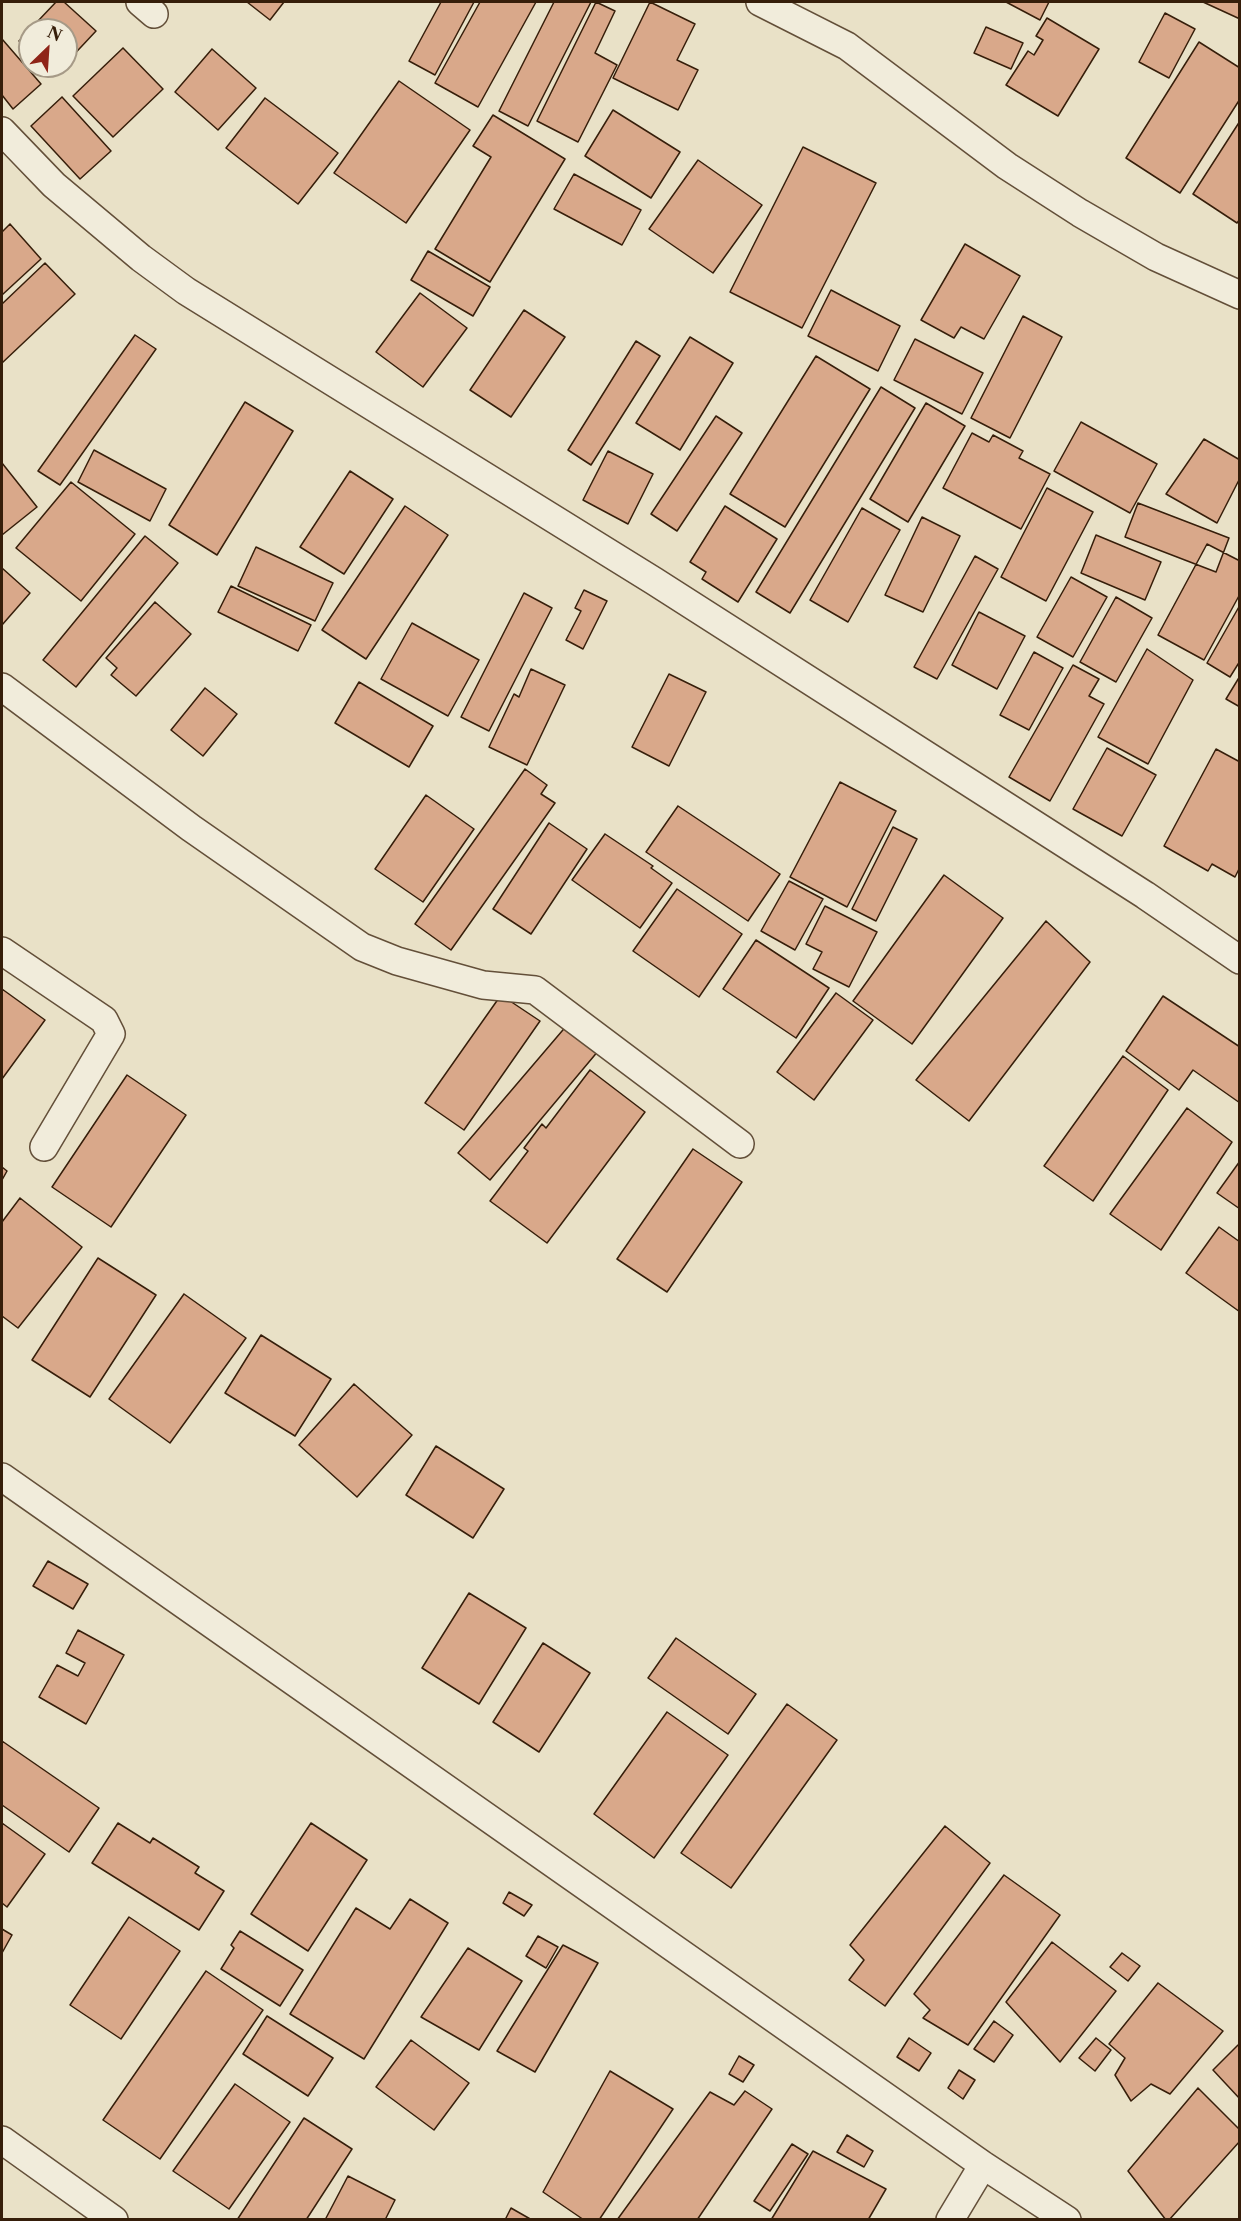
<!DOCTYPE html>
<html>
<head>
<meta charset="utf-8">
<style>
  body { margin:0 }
  #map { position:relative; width:1241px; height:2221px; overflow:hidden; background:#e9e1c7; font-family:"Libre Caslon Text",serif }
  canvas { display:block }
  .frame { position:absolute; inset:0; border:3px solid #361e0a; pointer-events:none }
  .north { position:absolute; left:18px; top:18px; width:60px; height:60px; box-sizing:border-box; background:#f1ecdb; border:2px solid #a69a87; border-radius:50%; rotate:25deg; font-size:16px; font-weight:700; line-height:24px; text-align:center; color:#361e0a }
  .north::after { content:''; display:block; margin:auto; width:21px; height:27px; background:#8f2418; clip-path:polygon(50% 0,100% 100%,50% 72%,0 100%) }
</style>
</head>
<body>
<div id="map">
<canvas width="1241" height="2221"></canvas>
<div class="frame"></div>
<div class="north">N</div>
</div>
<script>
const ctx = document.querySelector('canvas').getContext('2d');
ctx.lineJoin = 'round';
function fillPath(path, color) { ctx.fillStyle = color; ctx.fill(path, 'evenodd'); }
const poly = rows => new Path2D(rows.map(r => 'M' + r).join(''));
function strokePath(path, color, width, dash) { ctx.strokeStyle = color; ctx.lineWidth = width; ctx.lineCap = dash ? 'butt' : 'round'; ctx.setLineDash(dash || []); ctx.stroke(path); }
const building = poly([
  [56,2,64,2,96,31,66,63,66,30,30,30,30,51,19,41,56,2],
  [247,2,284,2,270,20,247,2],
  [441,2,474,2,435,75,409,61,441,2],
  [480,2,536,2,478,107,435,83,480,2],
  [554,2,591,2,528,126,499,111,554,2],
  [596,2,615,11,595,53,617,65,578,142,537,121,596,2],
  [650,2,695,24,677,60,698,70,678,110,613,78,650,2],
  [1006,2,1049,2,1040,20,1006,2],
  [1203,2,1240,2,1240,19,1203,2],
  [1165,13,1195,29,1169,78,1139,62,1165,13],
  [1047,18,1099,49,1058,116,1006,85,1028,51,1034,55,1043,40,1036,36,1047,18],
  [986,27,1023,43,1011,69,974,53,986,27],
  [2,39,41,84,13,109,2,95,2,39],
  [1199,42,1240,68,1240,99,1180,193,1126,158,1199,42],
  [123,48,163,89,113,137,73,96,123,48],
  [212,49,256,88,218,130,175,92,212,49],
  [46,66,63,66,55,74,46,66],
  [399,81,470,130,406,223,334,173,399,81],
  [62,97,111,151,80,179,31,126,62,97],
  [265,98,338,153,298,204,226,148,265,98],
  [613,110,680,152,651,198,585,156,613,110],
  [493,115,565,159,490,282,435,249,491,157,473,146,493,115],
  [1240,121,1240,219,1237,223,1193,194,1240,121],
  [803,147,876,183,802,328,730,292,803,147],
  [698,160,762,205,713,273,649,229,698,160],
  [574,174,641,210,622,245,554,209,574,174],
  [10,224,41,259,2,295,2,232,10,224],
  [965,244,1020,276,984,339,961,327,954,338,921,320,965,244],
  [428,251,490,287,473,316,411,280,428,251],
  [45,263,75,294,2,363,2,304,45,263],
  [831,290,900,326,878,371,808,336,831,290],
  [420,293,467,328,423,387,376,352,420,293],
  [524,310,565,337,511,417,470,390,524,310],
  [1023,316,1062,337,1010,438,971,418,1023,316],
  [135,335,156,349,60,485,38,471,135,335],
  [690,337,733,363,680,450,636,423,690,337],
  [915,339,983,373,962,414,894,380,915,339],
  [636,341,660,356,591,465,568,450,636,341],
  [816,356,870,389,785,527,730,494,816,356],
  [881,387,915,408,790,613,756,592,881,387],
  [245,402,293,431,217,555,169,525,245,402],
  [926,403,965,426,908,522,870,499,926,403],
  [716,416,742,433,677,531,651,514,716,416],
  [1081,422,1157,464,1130,513,1054,471,1081,422],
  [972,433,989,442,993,435,1023,451,1019,458,1050,474,1021,529,943,488,972,433],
  [1204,439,1240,460,1240,478,1217,523,1166,494,1204,439],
  [94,450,166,489,150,521,78,482,94,450],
  [608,451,653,474,628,524,583,500,608,451],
  [2,463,37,507,2,535,2,463],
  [350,471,393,499,344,574,300,547,350,471],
  [71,482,135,534,81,601,16,548,71,482],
  [1047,488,1093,512,1046,601,1001,577,1047,488],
  [1138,503,1229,538,1216,572,1125,537,1138,503],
  [405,506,448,535,366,659,322,630,405,506],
  [725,506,777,539,738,602,702,579,706,572,690,562,725,506],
  [862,508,900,530,848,622,810,600,862,508],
  [922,517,960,536,923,612,885,595,922,517],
  [1096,535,1161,562,1145,600,1081,573,1096,535],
  [145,536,178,563,76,687,43,660,145,536],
  [1207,544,1240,561,1240,594,1204,660,1158,635,1207,544],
  [256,547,333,583,315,621,238,586,256,547],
  [975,556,998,569,937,679,914,667,975,556],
  [2,568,30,593,2,625,2,568],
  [1071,577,1107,597,1073,657,1037,637,1071,577],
  [231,586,311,625,298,651,218,612,231,586],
  [584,590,607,601,583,649,566,640,581,611,575,608,584,590],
  [524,593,552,608,489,731,461,717,524,593],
  [1116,597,1152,618,1116,682,1080,662,1116,597],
  [155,602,191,634,136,696,111,675,117,668,106,658,155,602],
  [1240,605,1240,661,1230,677,1207,663,1240,605],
  [979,612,1025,636,997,689,952,665,979,612],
  [412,623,479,660,448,716,381,679,412,623],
  [1147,649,1193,680,1148,764,1098,737,1147,649],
  [1034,652,1063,668,1029,730,1000,715,1034,652],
  [1073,665,1099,679,1089,696,1104,704,1050,801,1009,777,1073,665],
  [531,669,565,685,527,765,489,747,514,694,519,697,531,669],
  [669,674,706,692,669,766,632,747,669,674],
  [1240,676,1240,707,1226,699,1240,676],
  [359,682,433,726,409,767,335,723,359,682],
  [205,688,237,714,203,756,171,730,205,688],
  [1107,748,1156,775,1122,836,1073,809,1107,748],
  [1216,749,1240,762,1240,867,1235,877,1212,864,1208,871,1164,846,1216,749],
  [525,769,547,785,541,794,555,803,451,950,415,924,525,769],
  [840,782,896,811,847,907,790,877,840,782],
  [426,795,474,829,423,902,375,869,426,795],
  [678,806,780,874,748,921,646,852,678,806],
  [549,823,587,849,531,934,493,909,549,823],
  [893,827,917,839,876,921,852,909,893,827],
  [605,834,653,866,651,868,672,883,640,928,572,880,605,834],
  [944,875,1003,918,912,1044,853,1001,944,875],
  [789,881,823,899,795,950,761,931,789,881],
  [677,889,742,934,699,997,633,951,677,889],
  [825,906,877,932,849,987,813,969,822,952,806,944,825,906],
  [1046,921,1090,962,969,1121,916,1080,1046,921],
  [756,940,829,988,796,1038,723,989,756,940],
  [2,989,45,1020,2,1079,2,989],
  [836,993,873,1020,814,1100,777,1072,836,993],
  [501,995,540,1021,464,1130,425,1103,501,995],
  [1163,996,1240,1047,1240,1103,1193,1070,1179,1090,1126,1051,1163,996],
  [568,1024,599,1050,490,1180,458,1153,568,1024],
  [1123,1056,1168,1090,1093,1201,1044,1166,1123,1056],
  [590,1070,645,1112,547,1243,490,1201,528,1151,524,1148,542,1124,546,1128,590,1070],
  [127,1075,186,1115,111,1227,52,1187,127,1075],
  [1187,1108,1232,1142,1161,1250,1110,1214,1187,1108],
  [693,1149,742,1182,667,1292,617,1259,693,1149],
  [1240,1161,1240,1209,1217,1193,1240,1161],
  [2,1167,7,1171,2,1180,2,1167],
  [20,1198,82,1247,18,1328,2,1316,2,1222,20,1198],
  [1219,1227,1240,1242,1240,1312,1186,1273,1219,1227],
  [98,1258,156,1295,90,1397,32,1360,98,1258],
  [184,1294,246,1338,170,1443,109,1399,184,1294],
  [261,1335,331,1379,295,1436,225,1393,261,1335],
  [354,1384,412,1435,357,1497,299,1445,354,1384],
  [436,1446,504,1489,473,1538,406,1495,436,1446],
  [48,1561,88,1584,73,1609,33,1586,48,1561],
  [469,1593,526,1628,479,1704,422,1668,469,1593],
  [78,1630,124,1655,86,1724,39,1697,57,1665,78,1676,85,1663,66,1653,78,1630],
  [676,1638,756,1694,728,1734,648,1678,676,1638],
  [543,1643,590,1673,539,1752,493,1722,543,1643],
  [787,1704,837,1740,731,1888,681,1853,787,1704],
  [667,1712,728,1755,654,1858,594,1814,667,1712],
  [2,1741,99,1808,69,1852,2,1805,2,1741],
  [2,1823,45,1854,7,1907,2,1903,2,1823],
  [118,1823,150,1843,153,1838,199,1867,195,1873,224,1891,199,1930,92,1863,118,1823],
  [311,1823,367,1860,308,1951,251,1914,311,1823],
  [945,1826,990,1863,885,2006,849,1980,864,1960,850,1945,945,1826],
  [1004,1875,1060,1915,968,2045,923,2018,930,2010,914,1994,1004,1875],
  [509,1892,532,1905,524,1916,503,1903,509,1892],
  [410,1899,448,1923,364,2059,290,2014,356,1908,390,1929,410,1899],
  [129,1917,180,1951,121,2039,70,2005,129,1917],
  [2,1929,12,1935,2,1953,2,1929],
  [240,1931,303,1970,280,2006,221,1969,234,1948,231,1945,240,1931],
  [538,1936,558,1947,546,1968,526,1956,538,1936],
  [1052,1942,1116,1991,1060,2062,1006,2002,1052,1942],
  [563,1945,598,1963,535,2072,497,2051,563,1945],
  [468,1948,522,1981,479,2050,421,2017,468,1948],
  [1122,1953,1140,1966,1128,1981,1110,1967,1122,1953],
  [206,1971,263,2010,160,2159,103,2120,206,1971],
  [1158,1983,1223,2031,1170,2094,1151,2084,1131,2101,1115,2075,1125,2058,1109,2044,1158,1983],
  [267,2016,333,2058,308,2096,243,2054,267,2016],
  [994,2021,1013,2035,994,2062,974,2049,994,2021],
  [909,2038,931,2053,919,2071,897,2057,909,2038],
  [1096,2038,1111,2050,1095,2071,1079,2058,1096,2038],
  [411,2040,469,2083,434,2130,376,2087,411,2040],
  [1238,2045,1240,2046,1240,2099,1213,2070,1238,2045],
  [739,2056,754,2065,743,2082,729,2074,739,2056],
  [959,2070,975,2080,963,2099,948,2088,959,2070],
  [610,2071,673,2109,599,2220,584,2220,543,2192,610,2071],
  [235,2084,290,2122,229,2209,173,2171,235,2084],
  [1198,2088,1240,2130,1240,2141,1169,2220,1166,2220,1128,2171,1198,2088],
  [745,2091,772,2109,697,2220,617,2220,710,2092,734,2105,745,2091],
  [304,2118,352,2149,306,2220,237,2220,304,2118],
  [847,2135,873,2151,864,2167,837,2152,847,2135],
  [792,2144,808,2154,770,2211,754,2201,792,2144],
  [813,2151,886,2189,868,2220,771,2220,813,2151],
  [348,2176,395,2200,385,2220,325,2220,348,2176],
  [511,2208,532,2220,505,2220,511,2208]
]);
const minor = poly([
  [140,2,154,14],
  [760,2,847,46,1007,166,1080,213,1156,257,1240,295],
  [2,131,54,185,141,258,186,291,654,581,1145,895,1240,960],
  [2,687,191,828,362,947,397,961,483,985,535,990,740,1144],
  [2,951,104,1020,111,1034,44,1147],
  [2,1477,983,2165,1067,2220],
  [2,2140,114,2220],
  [950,2220,983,2165]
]);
fillPath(building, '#d9a88a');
strokePath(building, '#361e0a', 1.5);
strokePath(minor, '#634f39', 30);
strokePath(minor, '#f1ecdb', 27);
</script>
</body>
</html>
